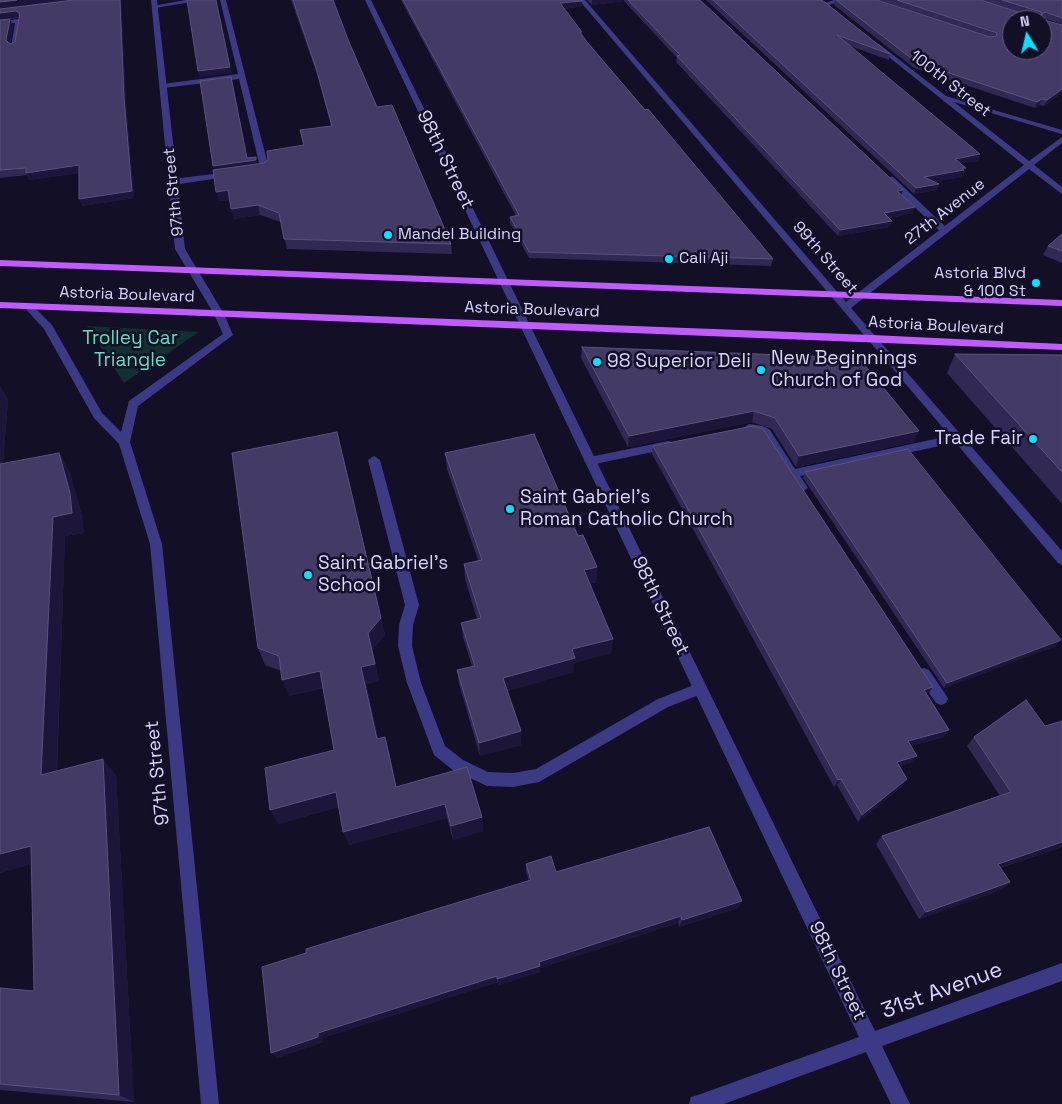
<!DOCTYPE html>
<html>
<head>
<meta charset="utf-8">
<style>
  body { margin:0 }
  #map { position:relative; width:1062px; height:1104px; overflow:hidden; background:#130f26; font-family:"Space Grotesk",sans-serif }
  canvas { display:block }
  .north { position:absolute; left:1002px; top:10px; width:50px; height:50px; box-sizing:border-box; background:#130f26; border:1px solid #625e7d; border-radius:50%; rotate:351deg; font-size:14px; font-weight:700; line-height:20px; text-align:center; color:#d9d4ff }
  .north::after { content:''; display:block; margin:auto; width:18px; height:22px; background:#00e5ff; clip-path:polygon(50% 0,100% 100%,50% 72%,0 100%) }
</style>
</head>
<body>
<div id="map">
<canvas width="1062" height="1104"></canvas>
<div class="north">N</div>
</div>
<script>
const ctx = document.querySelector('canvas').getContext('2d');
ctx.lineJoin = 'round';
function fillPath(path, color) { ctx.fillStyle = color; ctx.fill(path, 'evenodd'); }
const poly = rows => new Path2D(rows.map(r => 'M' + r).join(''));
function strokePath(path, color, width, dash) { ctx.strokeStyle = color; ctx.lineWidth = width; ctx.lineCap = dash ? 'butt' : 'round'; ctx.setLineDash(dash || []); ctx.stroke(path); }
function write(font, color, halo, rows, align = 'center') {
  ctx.font = font + ' "Space Grotesk",sans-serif'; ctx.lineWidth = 5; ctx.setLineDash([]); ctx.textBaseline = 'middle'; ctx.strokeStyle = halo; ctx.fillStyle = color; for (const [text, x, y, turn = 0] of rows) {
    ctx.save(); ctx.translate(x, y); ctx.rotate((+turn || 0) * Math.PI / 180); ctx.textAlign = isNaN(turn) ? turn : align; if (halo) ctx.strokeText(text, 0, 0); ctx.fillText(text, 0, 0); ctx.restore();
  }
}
const green = poly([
  [87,326,199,332,124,383]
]);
const service = poly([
  [186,0,203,0,155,8,152,6,186,0],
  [220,0,226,0,269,169,268,171,255,172,251,170,260,167,239,79,163,88,159,86,163,84,238,74,220,0],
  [834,0,846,0,825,6,822,4,834,0],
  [19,19,22,21,17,47,14,49,11,47,15,23,0,25,0,21,19,19],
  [230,172,234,174,233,176,173,185,169,182,173,179,230,172],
  [887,177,893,177,948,229,948,233,942,233,887,181,887,177],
  [749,424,763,426,770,430,795,469,958,434,964,438,958,442,800,476,808,488,802,492,798,491,788,477,762,436,745,431,743,428,749,424],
  [668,441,672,442,674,445,672,448,590,465,584,461,590,457,668,441],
  [374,456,380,460,419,605,413,625,412,646,421,683,445,746,463,760,488,772,513,773,536,769,658,699,699,683,704,685,706,689,704,693,668,707,539,782,513,787,487,786,453,770,434,755,407,683,398,646,399,625,405,605,368,460,374,456],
  [924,668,929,670,946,695,948,699,946,703,941,705,936,703,919,678,917,674,919,670,924,668]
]);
const minor = poly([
  [151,0,157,0,185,249,224,314,233,335,138,406,130,442,162,544,219,1104,201,1104,150,544,119,444,94,418,44,329,24,307,26,305,32,305,52,325,102,413,121,432,129,401,223,334,214,314,175,249,151,0],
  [365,0,371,0,875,1031,1062,963,1062,981,882,1046,910,1104,891,1104,866,1052,724,1104,689,1104,691,1097,698,1095,859,1037,365,0],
  [579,0,585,0,846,302,1024,165,875,46,875,44,879,44,946,96,1062,130,1062,134,954,102,1029,161,1062,137,1062,143,1034,165,1062,187,1062,194,1029,169,851,308,1062,551,1062,565,1058,563,579,0]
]);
const primary = poly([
  [0,260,1062,300,1062,306,0,266,0,260],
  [0,302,872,335,1062,344,1062,350,0,308,0,302]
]);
const wall = poly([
  [0,0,121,0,126,105,134,198,82,206,79,173,29,180,27,175,0,178,0,20,13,25,10,44,15,42,20,18,0,20,0,9,61,2,0,9],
  [291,0,333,0,349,42,377,107,451,244,452,254,287,249,281,222,260,215,234,219,229,200,219,201,248,158,257,164,264,163,303,145,300,130,331,126,318,77],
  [401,0,582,0,582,6,564,9,587,42,773,259,771,266,529,258,510,223,510,217,516,216],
  [587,0,700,0,903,190,901,195,913,213,890,218,890,227,838,236,676,62,677,58,624,1,592,5],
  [706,0,822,0,890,54,889,60,850,46,978,161,961,163,964,174,962,174,961,177,934,182,937,190,914,194],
  [835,0,937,20,879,0,981,0,1030,16,1031,16,982,0,1062,0,1062,24,1043,18,1062,93,1044,106,1039,105,1035,108,914,68,834,5],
  [1062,234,1062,263,1043,255,1048,246],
  [582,347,914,442,796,467,772,429,752,422,628,447,581,358],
  [955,354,1062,355,1062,504,947,373],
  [0,386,8,400,3,464,59,453,70,473,81,512,84,533,65,536,57,771,116,775,134,1102,0,1090,0,988,34,991,32,864,0,873],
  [653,446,933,687,927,694,949,730,944,737,911,746,912,762,900,766,902,786,858,822,837,785,834,787,652,454],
  [445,453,578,536,597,567,596,582,589,584,613,639,611,653,574,663,574,672,507,691,521,745,480,756,459,684,457,670,472,666,463,637,461,623,477,619,465,579,464,564,478,560,447,469],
  [805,472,1056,646,944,688,803,478],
  [381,618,385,635,372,650,379,681,366,684,378,738,389,752,396,787,482,817,483,831,453,840,447,818,349,845,339,807,278,824,334,750,323,688,289,696,281,671,265,665,258,648],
  [1062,721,1062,847,1000,868,1010,882,1001,890,919,919,876,844,882,836,1000,796,967,746,974,737,1045,726],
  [526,864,556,872,742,901,738,908,679,927,678,923,540,968,540,972,498,985,498,982,322,1038,323,1042,277,1058,306,953,529,881,526,872]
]);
const shadedWall = poly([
  [17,0,75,0,0,9,0,2],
  [120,0,121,0,126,105,134,198,82,206,79,199,124,98],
  [216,0,232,73,200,77,198,71],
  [592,0,624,0,624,1,592,5],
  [582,1,582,6,560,9,560,3],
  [16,11,19,17,0,20,0,13],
  [10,19,13,25,9,47,6,40],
  [1062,89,1062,93,1044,106,1047,100],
  [1042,99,1039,105,1035,108,1037,102],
  [980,154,978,161,952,165,955,159],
  [256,160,258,165,215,171,213,166],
  [79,165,82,173,29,180,26,173],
  [966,168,964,174,962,174,961,177,921,184,924,177],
  [939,184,937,190,914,194,916,188],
  [228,190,231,200,219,201,216,192],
  [903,190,901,197,897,191],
  [258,205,260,215,234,219,231,209],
  [915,207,913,213,882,220,884,213],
  [892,221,890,227,838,236,840,230],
  [0,386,8,400,1,486,0,484],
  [754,411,752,422,628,447,629,436],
  [919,431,914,442,796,467,799,456],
  [59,453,70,473,81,512,84,533,65,536,56,791,41,775,53,517],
  [597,567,596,582,582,585,584,570],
  [381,618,385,635,372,650,379,681,366,684,381,754,377,739,361,667,368,633],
  [613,639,611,653,574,663,574,672,504,692,503,678,572,649],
  [1061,640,1056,646,944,688,947,683],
  [320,671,325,687,289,696,282,680],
  [933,687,928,694,919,697,924,690],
  [949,730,944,737,903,748,908,741],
  [521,731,521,745,480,756,479,743],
  [385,737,389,752,400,801,396,787],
  [917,756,912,762,892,769,897,762],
  [103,759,116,775,134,1102,119,1095],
  [841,779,837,785,834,787,838,780],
  [907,779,902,786,858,822,862,815],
  [336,792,342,806,278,824,270,810],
  [445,804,447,818,349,845,343,832],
  [482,817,483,831,453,840,451,826],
  [1062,842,1062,847,989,871,998,864],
  [31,846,47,860,0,873,0,854],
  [1010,882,1001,890,919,919,926,912],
  [742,901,738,908,679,927,682,920],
  [681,916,678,923,540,968,540,972,498,985,497,979,539,962],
  [497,976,498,982,322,1038,323,1042,277,1058,271,1053,318,1033]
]);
const building = poly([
  [0,0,17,0,0,2,0,0],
  [74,0,120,0,124,98,132,191,79,199,79,165,26,173,26,168,0,170,0,20,10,19,6,40,10,44,15,42,20,13,16,11,0,13,0,9,74,0],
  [187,0,216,0,230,67,198,71,187,0],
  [293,0,333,0,349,42,377,107,392,105,451,244,284,239,279,213,258,205,231,209,228,190,216,192,213,170,264,163,268,160,267,151,304,145,300,130,332,126,316,68,293,0],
  [403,0,582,0,582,1,560,3,582,32,580,32,587,42,645,110,648,109,773,259,529,252,510,217,519,215,403,0],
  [628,0,700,0,903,190,897,191,915,207,884,213,892,221,840,230,677,56,680,55,628,0],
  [713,0,822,0,890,54,837,35,980,154,955,159,966,168,962,168,964,170,924,177,939,184,916,188,713,0],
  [836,0,877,0,990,37,996,36,997,33,897,0,981,0,1030,16,1042,15,1041,12,1002,0,1062,0,1062,18,1045,12,1042,14,1044,20,1062,25,1062,89,1047,100,1042,99,1037,102,916,62,836,0],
  [1012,20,1042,20,1042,50,1012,50,1012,20],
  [231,77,247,158,256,157,256,160,213,166,200,81,231,77],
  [1062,234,1062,251,1048,246,1062,234],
  [582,347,859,358,919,431,799,456,775,418,754,411,629,436,582,347],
  [955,354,1062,355,1062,472,955,354],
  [753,426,763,429,933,687,924,690,949,730,908,741,917,756,897,762,907,779,862,815,841,779,838,780,653,446,753,426],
  [337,432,381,618,368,633,375,664,361,667,377,739,385,737,396,787,467,767,482,817,451,826,445,804,343,832,336,792,270,810,265,768,334,750,320,671,282,680,279,656,258,648,232,453,337,432],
  [534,434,578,536,583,535,597,567,584,570,613,639,572,649,575,658,503,678,521,731,479,743,457,670,475,666,461,623,481,618,464,564,482,560,445,453,534,434],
  [908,449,1061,640,947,683,805,472,908,449],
  [59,453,70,493,72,513,53,517,41,775,103,759,119,1095,0,1084,0,988,34,991,31,846,0,854,0,464,59,453],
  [1026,700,1045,726,1062,721,1062,842,998,864,1010,882,926,912,882,836,1011,792,974,737,1026,700],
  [709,827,742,901,682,920,681,916,539,962,540,966,497,979,497,976,318,1033,318,1037,271,1053,262,967,306,953,306,949,531,880,526,864,551,856,556,872,709,827]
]);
const markers = [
  [388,235,5,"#00e5ff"],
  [669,259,5,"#00e5ff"],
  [1036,283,5,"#00e5ff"],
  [597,362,5,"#00e5ff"],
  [761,370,5,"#00e5ff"],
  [1033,439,5,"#00e5ff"],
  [510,509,5,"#00e5ff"],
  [308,575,5,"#00e5ff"]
];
const farStreetnames = [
  ["100th Street",950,84,38],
  ["97th Street",174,192,-96],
  ["27th Avenue",945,212,-38],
  ["99th Street",825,258,49],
  ["Astoria Boulevard",127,295,2],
  ["Astoria Boulevard",532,310,2],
  ["Astoria Boulevard",936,326,3]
];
const farPoinames = [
  ["Mandel Building",398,235],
  ["Cali Aji",679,259],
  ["Astoria Blvd",1026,274,"right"],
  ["& 100 St",1026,292,"right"]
];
const streetNames = [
  ["98th Street",445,160,64],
  ["98th Street",660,606,64],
  ["97th Street",158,773,-96],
  ["98th Street",837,971,64]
];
const parkNames = [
  ["Trolley Car",130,339],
  ["Triangle",130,361]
];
const poiNames = [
  ["New Beginnings",771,359],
  ["Church of God",771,381],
  ["98 Superior Deli",607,362],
  ["Trade Fair",1023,439,"right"],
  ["Saint Gabriel's",520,498],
  ["Roman Catholic Church",520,520],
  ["Saint Gabriel's",318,564],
  ["School",318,586]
];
const nearStreetnames = [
  ["31st Avenue",942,991,-20]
];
fillPath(green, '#12302f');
fillPath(service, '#3d3a85');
fillPath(minor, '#3d3a85');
fillPath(primary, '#c25bff');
fillPath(wall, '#312854');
fillPath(shadedWall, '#1d163a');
fillPath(building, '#433a66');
strokePath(building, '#5a527e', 1);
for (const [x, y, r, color] of markers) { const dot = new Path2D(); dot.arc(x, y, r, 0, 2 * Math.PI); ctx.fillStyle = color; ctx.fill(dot); strokePath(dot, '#130f26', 2); }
write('16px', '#d9d4ff', '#130f26', farStreetnames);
write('16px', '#d9d4ff', '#130f26', farPoinames, 'left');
write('19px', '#d9d4ff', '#130f26', streetNames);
write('19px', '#5fe0c0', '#130f26', parkNames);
write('19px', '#d9d4ff', '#130f26', poiNames, 'left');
write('22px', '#d9d4ff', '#130f26', nearStreetnames);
</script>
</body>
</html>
